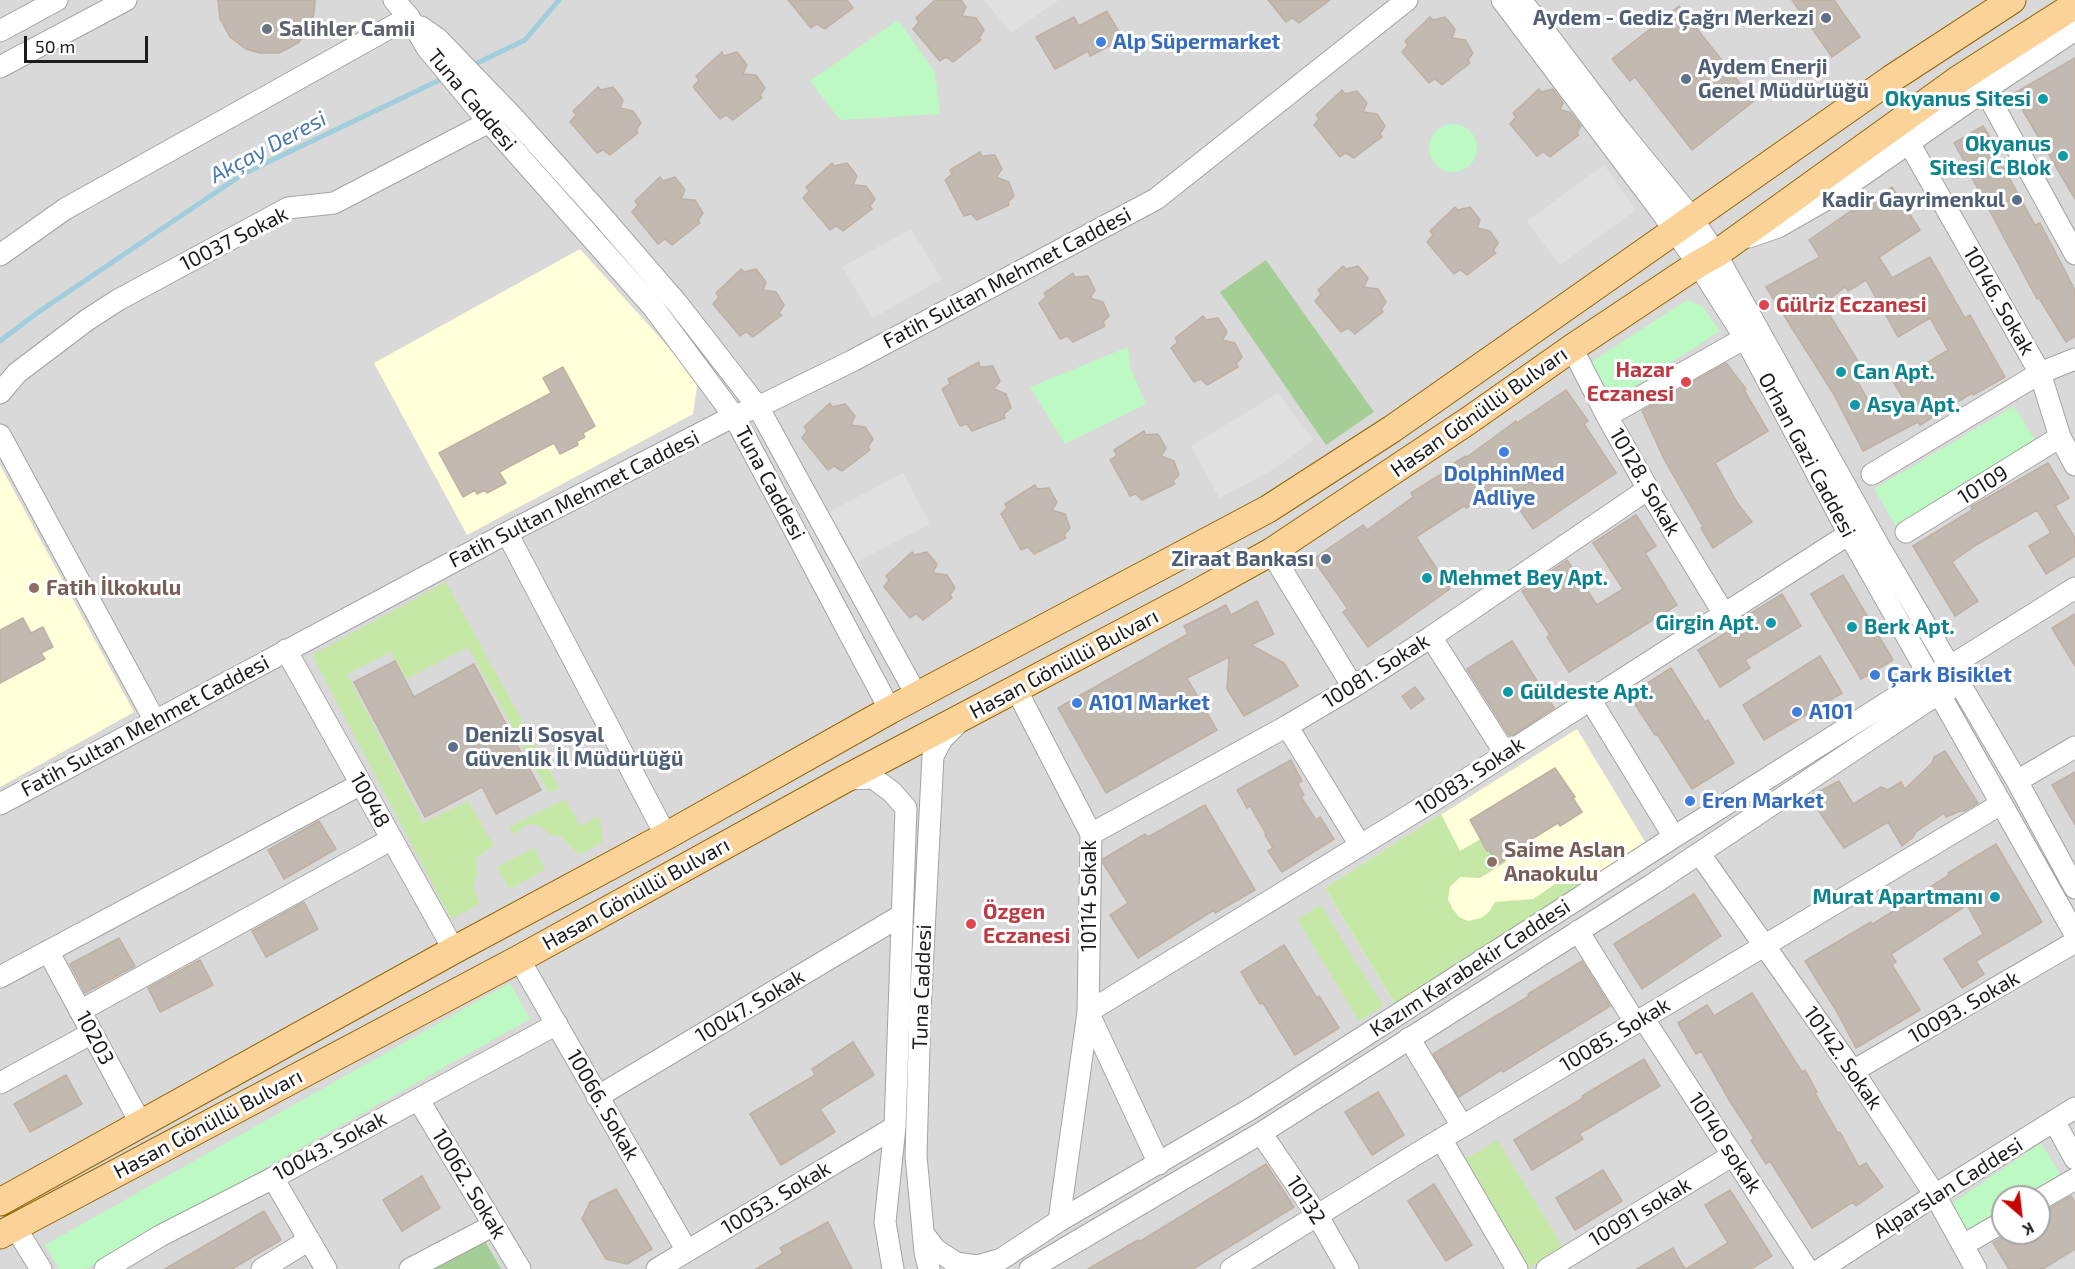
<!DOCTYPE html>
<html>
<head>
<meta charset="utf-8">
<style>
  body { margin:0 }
  #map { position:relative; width:2075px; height:1269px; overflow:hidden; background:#ede9e1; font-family:"Exo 2",sans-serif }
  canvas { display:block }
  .north { position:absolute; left:1991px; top:1185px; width:60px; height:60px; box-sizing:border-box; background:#fff; border:2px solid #a4a4a4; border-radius:50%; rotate:152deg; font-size:16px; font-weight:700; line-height:24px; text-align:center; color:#1c1c1c }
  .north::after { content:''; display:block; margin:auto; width:21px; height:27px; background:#c70200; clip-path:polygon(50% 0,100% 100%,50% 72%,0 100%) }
  .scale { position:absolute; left:24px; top:36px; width:124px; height:27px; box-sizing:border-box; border:3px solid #1c1c1c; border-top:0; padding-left:8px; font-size:18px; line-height:21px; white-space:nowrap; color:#1c1c1c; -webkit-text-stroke:4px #fff; paint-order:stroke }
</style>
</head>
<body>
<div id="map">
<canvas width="2075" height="1269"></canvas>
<div class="north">K</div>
<div class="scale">50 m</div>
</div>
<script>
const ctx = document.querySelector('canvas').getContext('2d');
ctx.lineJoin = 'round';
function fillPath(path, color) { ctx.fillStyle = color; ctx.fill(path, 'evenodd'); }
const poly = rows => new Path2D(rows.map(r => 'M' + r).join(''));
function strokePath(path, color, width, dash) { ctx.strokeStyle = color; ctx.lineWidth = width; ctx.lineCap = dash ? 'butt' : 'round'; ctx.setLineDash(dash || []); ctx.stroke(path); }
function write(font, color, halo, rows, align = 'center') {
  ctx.font = font + ' "Exo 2",sans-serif'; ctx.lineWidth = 6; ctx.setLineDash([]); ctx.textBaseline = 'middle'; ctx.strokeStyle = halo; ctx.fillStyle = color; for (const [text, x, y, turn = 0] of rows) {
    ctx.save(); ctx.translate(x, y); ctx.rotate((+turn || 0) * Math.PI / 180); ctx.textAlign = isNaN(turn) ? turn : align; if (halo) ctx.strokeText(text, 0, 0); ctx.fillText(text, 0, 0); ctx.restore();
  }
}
const residential = poly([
  [0,0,2075,0,2075,1269,0,1269],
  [2003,1197,2039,1197,2039,1233,2003,1233]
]);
const education = poly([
  [580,249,698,380,693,414,467,535,374,363],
  [0,465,134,712,0,787],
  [1577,729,1647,845,1396,1006,1325,888]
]);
const grass = poly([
  [446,582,559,788,549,793,468,647,406,679,391,652,347,674,423,823,468,801,494,845,476,858,477,875,473,886,480,904,451,919,312,655],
  [565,799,580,826,599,816,603,842,579,855,561,836,553,836,538,825,529,824,513,834,509,827],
  [1441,814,1460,851,1489,834,1506,862,1480,878,1460,877,1450,887,1448,899,1452,908,1459,917,1468,921,1481,918,1489,912,1495,902,1533,899,1573,872,1580,887,1396,1006,1325,888],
  [534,848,545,870,509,889,497,867],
  [1321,905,1383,1006,1359,1021,1297,919],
  [1497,1140,1563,1247,1526,1269,1460,1162]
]);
const forest = poly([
  [1266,260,1374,412,1326,445,1220,292],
  [482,1236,501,1269,423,1269]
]);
const park = poly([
  [898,20,935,72,940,114,840,120,810,81],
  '1429 148a24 24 0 1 1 48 0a24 24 0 1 1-48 0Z',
  [1687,300,1702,306,1720,331,1611,402,1588,364],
  [1128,347,1130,367,1146,404,1065,444,1030,387],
  [2014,406,2037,443,1896,526,1874,489],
  [510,983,530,1019,86,1269,59,1269,45,1245],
  [2041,1143,2063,1179,2032,1197,2003,1197,2003,1213,1969,1232,1951,1204]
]);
const parking = poly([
  [984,0,1059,0,1011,33],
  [1604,165,1636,210,1560,265,1527,221],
  [911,229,942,279,873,318,842,267],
  [1278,393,1314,440,1271,471,1219,498,1191,446],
  [903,473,930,524,857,562,829,512]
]);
const stream = poly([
  [471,66,525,40,559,0],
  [0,341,37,313,243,174,446,77]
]);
const building = poly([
  [218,0,315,0,314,14,307,33,298,43,279,53,259,53,246,49,230,37,220,19,218,0],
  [788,0,847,0,853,8,825,29,817,24,811,28,788,0],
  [935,0,961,0,966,7,962,16,976,18,984,30,979,38,981,40,953,62,946,57,940,61,913,29,919,22,916,18,935,0],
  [1268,0,1330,0,1299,23,1292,18,1286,22,1268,0],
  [1792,0,1834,0,1860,37,1832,57,1792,0],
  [1679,6,1754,101,1692,150,1635,77,1630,81,1612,59,1679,6],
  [1107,11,1123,39,1090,56,1088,51,1055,69,1036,37,1074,17,1079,26,1107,11],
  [1430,17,1433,20,1445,17,1455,29,1452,38,1465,40,1473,53,1468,60,1470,63,1442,85,1435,79,1429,83,1402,52,1408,45,1405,41,1430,17],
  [722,52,724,56,737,52,747,65,743,74,756,75,765,88,760,95,762,98,733,120,726,115,720,119,693,87,699,80,696,76,722,52],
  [2075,58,2075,199,2013,94,2075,58],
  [598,87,601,90,613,87,623,100,620,108,633,111,641,123,636,130,638,133,610,155,603,150,597,153,570,122,576,115,573,111,598,87],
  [1539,89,1541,92,1553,89,1563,103,1560,110,1570,112,1581,126,1577,133,1579,135,1550,157,1543,152,1537,156,1510,124,1516,117,1513,113,1539,89],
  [1342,90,1345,94,1357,91,1367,103,1363,112,1377,114,1385,126,1380,134,1382,137,1354,158,1346,153,1340,157,1314,125,1319,119,1316,115,1342,90],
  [1983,126,1996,147,1993,148,2035,225,2040,223,2075,290,2075,336,2066,342,2039,298,2037,299,1972,178,1973,177,1954,143,1983,126],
  [980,152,982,156,995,155,1002,169,996,177,1009,182,1014,196,1008,202,1009,205,977,220,971,214,964,216,945,180,952,174,950,170,980,152],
  [832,163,834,166,847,163,857,176,853,185,866,186,875,199,870,206,872,209,843,231,836,226,830,230,803,198,809,191,806,187,832,163],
  [660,177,663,181,675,177,685,190,681,199,695,200,703,213,698,220,700,223,672,245,665,239,658,244,632,212,638,205,635,201,660,177],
  [1892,187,1920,230,1879,257,1892,278,1930,257,1965,318,1970,315,2005,377,1973,395,1972,393,1920,425,1918,422,1863,451,1833,393,1766,287,1820,257,1809,240,1852,210,1854,212,1892,187],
  [1866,280,1898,337,1930,318,1948,350,1894,383,1905,401,1877,416,1856,379,1863,375,1856,364,1859,363,1823,304,1845,287,1848,291,1866,280],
  [1455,207,1458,210,1470,207,1480,220,1477,228,1490,231,1498,243,1493,251,1496,253,1467,275,1460,270,1454,274,1427,242,1433,235,1430,231,1455,207],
  [1343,266,1346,269,1358,266,1368,278,1364,287,1378,289,1386,302,1381,309,1383,312,1355,334,1348,328,1341,332,1315,301,1321,294,1318,290,1343,266],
  [741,269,744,272,756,269,766,282,763,290,776,292,784,305,779,313,782,315,753,337,746,332,740,336,713,304,719,297,716,293,741,269],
  [1073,273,1075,277,1088,276,1095,290,1090,298,1103,302,1109,316,1103,322,1105,326,1073,342,1067,336,1060,339,1039,303,1046,297,1044,293,1073,273],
  [1203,316,1206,320,1218,318,1227,332,1222,340,1235,343,1242,357,1236,364,1238,367,1207,385,1201,379,1194,382,1171,348,1178,342,1175,338,1203,316],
  [979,362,980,367,993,366,1000,381,994,389,1006,394,1011,408,1004,414,1005,418,972,431,967,424,960,426,942,389,950,384,948,379,979,362],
  [1726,363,1746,389,1744,390,1768,431,1715,463,1738,504,1752,522,1713,548,1701,528,1703,527,1664,459,1642,411,1726,363],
  [563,367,595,426,583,433,585,437,577,441,578,445,560,454,554,443,499,472,506,483,487,493,485,490,477,494,475,490,463,497,439,453,551,393,543,378,563,367],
  [1566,390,1588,421,1584,424,1616,473,1533,529,1503,486,1466,508,1464,506,1416,537,1450,589,1368,647,1343,612,1348,609,1313,559,1363,525,1367,530,1413,497,1411,493,1443,473,1442,470,1466,456,1467,457,1516,421,1517,423,1566,390],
  [830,403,832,407,845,404,855,416,851,425,865,427,873,439,868,447,870,450,842,471,834,466,828,470,802,438,807,431,804,427,830,403],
  [1144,431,1146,435,1158,434,1166,448,1161,456,1174,461,1179,475,1173,481,1175,484,1142,500,1136,494,1130,496,1110,460,1117,455,1114,450,1144,431],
  [2048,463,2069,498,2055,506,2075,538,2075,556,2046,574,2029,546,2051,533,2037,510,1976,545,1952,562,1978,601,1955,616,1913,546,1972,510,1971,507,2048,463],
  [1035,485,1037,489,1049,488,1057,502,1052,510,1065,514,1070,528,1064,535,1066,538,1034,554,1028,547,1021,550,1001,514,1007,508,1005,504,1035,485],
  [1636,515,1656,546,1645,553,1677,605,1569,672,1547,637,1550,635,1522,591,1567,560,1597,605,1623,589,1593,543,1636,515],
  [912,552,914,555,927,552,937,564,933,573,947,575,955,588,950,595,952,598,923,620,916,614,910,618,884,587,889,580,886,576,912,552],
  [1843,575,1893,660,1861,679,1811,594,1843,575],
  [1782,594,1801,626,1745,660,1750,668,1720,687,1698,650,1742,623,1740,620,1782,594],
  [1257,601,1274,634,1251,645,1284,663,1298,686,1244,716,1227,689,1229,657,1187,678,1217,730,1106,793,1058,708,1188,634,1184,626,1226,605,1231,615,1257,601],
  [2075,614,2075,666,2052,628,2075,614],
  [23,618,31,633,43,627,53,647,41,653,45,659,0,683,0,630,23,618],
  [1512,641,1554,708,1510,737,1467,669,1512,641],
  [1820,656,1842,693,1764,740,1743,705,1820,656],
  [395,661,414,697,474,664,541,790,496,814,482,787,425,817,354,682,395,661],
  [1671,668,1705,722,1708,720,1734,763,1692,789,1657,734,1655,735,1629,695,1671,668],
  [1415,687,1424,699,1411,709,1402,696,1415,687],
  [1945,751,1978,803,1964,811,1960,811,1946,817,1944,813,1916,832,1912,838,1902,846,1888,822,1844,848,1809,797,1839,781,1853,804,1881,787,1888,790,1901,782,1905,789,1932,763,1934,757,1945,751],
  [1291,760,1302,781,1298,784,1304,795,1301,797,1316,820,1320,817,1334,839,1282,872,1268,851,1273,848,1265,835,1266,834,1250,806,1247,808,1237,790,1291,760],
  [1555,768,1575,797,1573,798,1582,812,1560,826,1558,823,1517,848,1519,851,1498,864,1489,850,1487,851,1470,820,1555,768],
  [2075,772,2075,825,2052,785,2075,772],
  [1205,805,1255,890,1215,913,1214,910,1138,958,1110,915,1128,903,1103,863,1103,859,1145,834,1148,837,1205,805],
  [319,821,336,849,284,879,268,850,319,821],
  [1996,844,2042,922,1976,961,1984,974,1962,988,1944,959,1983,934,1967,905,1891,954,1896,962,1892,965,1920,1010,1856,1048,1837,1012,1805,961,1871,922,1873,924,1949,875,1948,873,1996,844],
  [1694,894,1721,936,1642,989,1614,944,1694,894],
  [304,902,318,929,266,957,252,931,304,902],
  [119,938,135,966,85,993,70,964,119,938],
  [1284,945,1317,998,1319,996,1339,1028,1295,1055,1263,1003,1260,1004,1241,972,1284,945],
  [200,960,213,985,160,1012,148,988,200,960],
  [1582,961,1610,1006,1503,1072,1501,1070,1459,1097,1433,1054,1529,996,1528,994,1582,961],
  [1752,993,1802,1072,1805,1070,1817,1092,1815,1093,1838,1133,1840,1132,1859,1167,1866,1163,1883,1187,1856,1206,1853,1202,1812,1228,1770,1161,1766,1164,1751,1140,1754,1138,1729,1100,1701,1051,1696,1054,1678,1023,1707,1005,1714,1016,1752,993],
  [853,1042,874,1075,820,1109,835,1132,781,1165,750,1114,815,1075,812,1069,853,1042],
  [1644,1059,1660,1086,1579,1134,1583,1139,1532,1170,1514,1140,1583,1098,1582,1096,1644,1059],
  [66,1075,82,1104,30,1132,14,1104,66,1075],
  [1378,1092,1404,1135,1372,1155,1345,1112,1378,1092],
  [1266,1164,1294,1207,1193,1269,1088,1269,1138,1240,1139,1242,1266,1164],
  [1603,1170,1622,1201,1575,1230,1556,1198,1603,1170],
  [422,1176,440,1208,402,1231,383,1200,422,1176],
  [1434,1184,1472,1245,1446,1261,1408,1201,1434,1184],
  [616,1189,652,1249,627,1264,606,1259,582,1219,590,1202,616,1189],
  [1730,1190,1772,1256,1751,1269,1686,1269,1728,1243,1705,1205,1730,1190],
  [2071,1196,2075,1202,2075,1249,2043,1269,2009,1269,1993,1243,2010,1233,2039,1233,2039,1213,2045,1211,2071,1196],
  [264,1211,281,1240,232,1269,165,1269,264,1211],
  [828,1222,852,1269,756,1269,783,1253,780,1248,828,1222],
  [1673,1248,1685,1269,1637,1269,1673,1248]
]);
const minor = poly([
  [394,0,409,17,427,48,481,113,653,307,734,416,890,710],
  [1502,0,1660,210,1698,264,1745,338,1849,534,2075,934],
  [1521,0,1619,129,1691,217,1716,254,1879,546,2017,781,2075,888],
  [421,27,438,39,513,117,601,215,677,303,758,407,917,696],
  [0,31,57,0],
  [0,67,126,0],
  [1985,90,2075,254],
  [1909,143,2040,373,2060,437,2075,465],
  [1749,237,1778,227,1834,195,1985,90,2075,30],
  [0,255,65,209,409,17],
  [1572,348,1607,416,1648,489,1724,614],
  [0,393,17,373,87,320,118,300,288,208,334,203,489,122],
  [1607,416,1745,338],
  [0,435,155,721],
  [1872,474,2040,373,2075,359],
  [1906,532,2060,437],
  [507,533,666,836],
  [1271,552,1353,687],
  [1431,637,1505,753],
  [286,650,454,950],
  [1016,689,1091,834,1088,1012,1159,1164],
  [1590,699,1674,837],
  [1287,726,1360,845],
  [846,779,873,778,892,792,906,808,895,1127,885,1222,893,1269],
  [2017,781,2075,747],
  [0,804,507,533,734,416,758,407,852,361,1156,199,1407,0],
  [1091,834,1287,726,1353,687,1431,637,1648,489],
  [1699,853,1853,1071,1935,1195,1976,1269],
  [1578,931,1635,1022],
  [48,951,141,1124],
  [519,959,687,1251],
  [0,977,361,784],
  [80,1011,392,839],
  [1643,1018,1807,1269],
  [1409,1038,1462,1126],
  [1853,1071,2075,942],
  [0,1083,92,1033],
  [597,1097,902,915],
  [418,1099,520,1269],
  [2054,1121,2075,1159],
  [1261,1133,1317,1215,1348,1269],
  [1441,1139,1517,1269],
  [273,1178,326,1269],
  [2039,1200,2075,1179],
  [1059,1221,1088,1012,1428,804,1849,534],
  [15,1227,41,1269],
  [923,1233,935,1249,956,1263,977,1266,998,1260],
  [1963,1245,2003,1222],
  [105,1269,160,1236,273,1178,557,1024],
  [262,1269,309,1240],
  [410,1269,494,1225],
  [657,1269,895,1127],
  [929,1269,925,1252,916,1156,920,1011,933,756,942,739,957,724],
  [986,1269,1059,1221,1254,1107,1674,837,1928,677,1949,667,2075,588],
  [1030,1269,1261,1133,1653,884,1927,701,1959,684],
  [1231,1269,1418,1153,2001,804],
  [1547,1269,1733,1155],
  [1821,1269,1935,1195,2075,1108]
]);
const major = poly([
  [0,1202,454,950,666,836,890,710,1268,509,1392,429,1891,79,2012,0],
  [0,1235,519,959,845,779,1190,597,1271,552,1468,421,1572,348,1698,264,1716,254,1959,79,2075,5]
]);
const markers = [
  [1826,18,6,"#5c6f8a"],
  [267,29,6,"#6b7280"],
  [1101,42,6,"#3f7fe0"],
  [1686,79,6,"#5c6f8a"],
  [2043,99,6,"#0f9aa8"],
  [2063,156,6,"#0f9aa8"],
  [2017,200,6,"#5c6f8a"],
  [1764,305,6,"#e0444e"],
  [1841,372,6,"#0f9aa8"],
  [1686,382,6,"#e0444e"],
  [1855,405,6,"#0f9aa8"],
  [1504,452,6,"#3f7fe0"],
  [1326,559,6,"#5c6f8a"],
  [1427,578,6,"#0f9aa8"],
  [34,588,6,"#8d6e63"],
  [1771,623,6,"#0f9aa8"],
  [1852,627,6,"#0f9aa8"],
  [1875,675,6,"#3f7fe0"],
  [1508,692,6,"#0f9aa8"],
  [1077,703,6,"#3f7fe0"],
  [1797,712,6,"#3f7fe0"],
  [453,747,6,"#5c6f8a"],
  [1690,801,6,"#3f7fe0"],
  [1492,862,6,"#8d6e63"],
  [1995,897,6,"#0f9aa8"],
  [971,924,6,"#e0444e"]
];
const serviceNames = [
  ["Aydem - Gediz Çağrı Merkezi",1814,18],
  ["Aydem Enerji",1698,67,"left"],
  ["Genel Müdürlüğü",1698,91,"left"],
  ["Kadir Gayrimenkul",2005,200],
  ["Ziraat Bankası",1314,559],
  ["Denizli Sosyal",465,735,"left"],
  ["Güvenlik İl Müdürlüğü",465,759,"left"]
];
const worshipNames = [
  ["Salihler Camii",279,29]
];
const shopNames = [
  ["Alp Süpermarket",1113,42],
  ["DolphinMed",1504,474,"center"],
  ["Adliye",1504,498,"center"],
  ["Çark Bisiklet",1887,675],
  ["A101 Market",1089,703],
  ["A101",1809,712],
  ["Eren Market",1702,801]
];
const cultureNames = [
  ["Okyanus Sitesi",2031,99,"right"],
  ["Okyanus",2051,144,"right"],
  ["Sitesi C Blok",2051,168,"right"],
  ["Can Apt.",1853,372],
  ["Asya Apt.",1867,405],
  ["Mehmet Bey Apt.",1439,578],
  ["Girgin Apt.",1759,623,"right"],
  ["Berk Apt.",1864,627],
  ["Güldeste Apt.",1520,692],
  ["Murat Apartmanı",1983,897,"right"]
];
const streetNames = [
  ["Tuna Caddesi",472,100,50],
  ["10037 Sokak",234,239,-27],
  ["Fatih Sultan Mehmet Caddesi",1007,278,-28],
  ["10146. Sokak",1999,301,60],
  ["Hasan Gönüllü Bulvarı",1479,412,-35],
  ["Orhan Gazi Caddesi",1807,455,62],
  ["10128. Sokak",1645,482,60],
  ["Tuna Caddesi",770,483,62],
  ["10109",1983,485,-32],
  ["Fatih Sultan Mehmet Caddesi",574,499,-27],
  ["Hasan Gönüllü Bulvarı",1064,664,-28],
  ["10081. Sokak",1376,671,-32],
  ["Fatih Sultan Mehmet Caddesi",145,726,-28],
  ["10083. Sokak",1470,776,-33],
  ["10048",370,800,61],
  ["Hasan Gönüllü Bulvarı",636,894,-29],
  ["10114 Sokak",1089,896,-90],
  ["Kazım Karabekir Caddesi",1470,968,-33],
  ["Tuna Caddesi",922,987,-88],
  ["10047. Sokak",750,1006,-31],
  ["10093. Sokak",1964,1007,-30],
  ["10085. Sokak",1615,1035,-31],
  ["10203",95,1038,62],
  ["10142. Sokak",1843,1058,55],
  ["10066. Sokak",603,1105,60],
  ["Hasan Gönüllü Bulvarı",208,1124,-28],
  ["10140 sokak",1725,1143,57],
  ["10043. Sokak",330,1146,-28],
  ["10062. Sokak",469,1184,59],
  ["Alparslan Caddesi",1948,1188,-32],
  ["10053. Sokak",776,1198,-31],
  ["10132",1306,1200,57],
  ["10091 sokak",1640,1212,-31]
];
const healthNames = [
  ["Gülriz Eczanesi",1776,305],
  ["Hazar",1674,370,"right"],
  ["Eczanesi",1674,394,"right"],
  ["Özgen",983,912],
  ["Eczanesi",983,936]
];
const educationNames = [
  ["Fatih İlkokulu",46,588],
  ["Saime Aslan",1504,850],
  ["Anaokulu",1504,874]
];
const waterNames = [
  ["Akçay Deresi",268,147,-28]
];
fillPath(residential, '#dad9d9');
fillPath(education, '#ffffd9');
fillPath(grass, '#c6e8a6');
fillPath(forest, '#a5cd96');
fillPath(park, '#bdf9c2');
fillPath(parking, '#e0e0e0');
strokePath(stream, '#a1cedc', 5);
fillPath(building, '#c2b9b1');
strokePath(building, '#bfb0a4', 1.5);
strokePath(minor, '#a3a3a3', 23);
strokePath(major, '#936400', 29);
strokePath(minor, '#fff', 21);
strokePath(major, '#fbd298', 27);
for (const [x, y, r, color] of markers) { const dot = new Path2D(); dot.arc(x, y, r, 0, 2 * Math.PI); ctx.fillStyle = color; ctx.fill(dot); strokePath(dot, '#fff', 2); }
write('bold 21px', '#4e5e75', '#fff', serviceNames, 'right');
write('bold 21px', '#5b616d', '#fff', worshipNames, 'left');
write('bold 21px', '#366cbe', '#fff', shopNames, 'left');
write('bold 21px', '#0d838f', '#fff', cultureNames, 'left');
write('21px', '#1c1c1c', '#fff', streetNames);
write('bold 21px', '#be3a42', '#fff', healthNames, 'left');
write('bold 21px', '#785e54', '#fff', educationNames, 'left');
write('italic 22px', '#4979ab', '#fff', waterNames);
</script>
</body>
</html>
